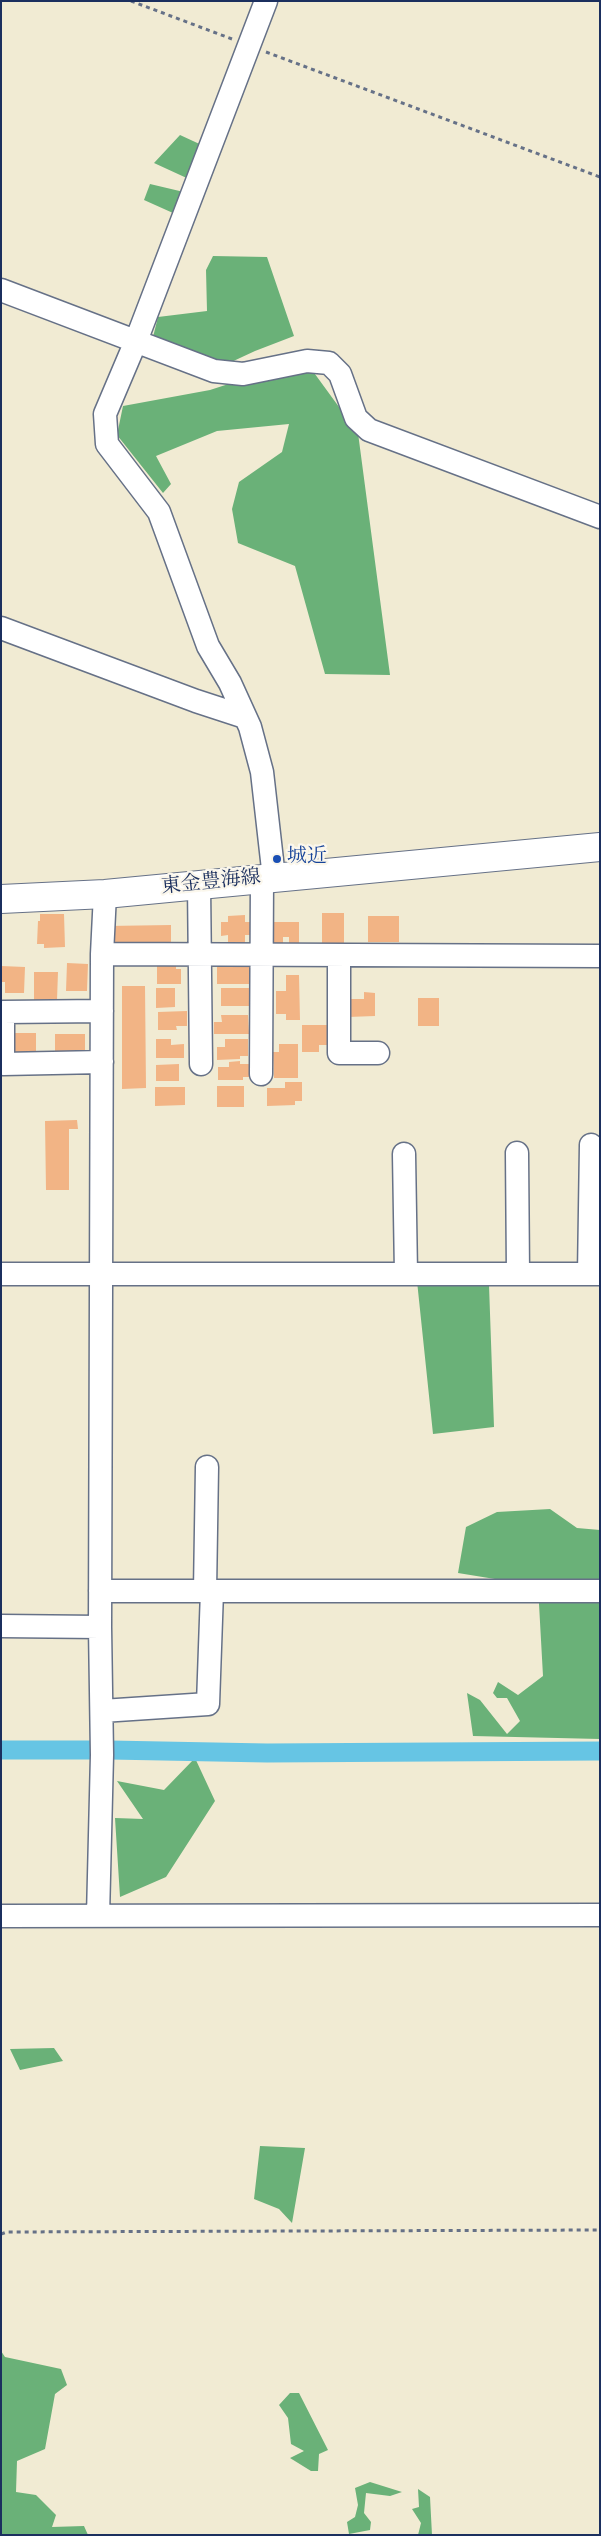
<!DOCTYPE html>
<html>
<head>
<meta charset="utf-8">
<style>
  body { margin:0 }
  #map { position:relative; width:601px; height:2536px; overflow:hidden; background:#f1ebd3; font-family:"Sorts Mill Goudy",serif }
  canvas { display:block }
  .frame { position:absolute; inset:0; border:2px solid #1b2f5e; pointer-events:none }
</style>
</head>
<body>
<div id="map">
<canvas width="601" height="2536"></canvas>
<div class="frame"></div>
</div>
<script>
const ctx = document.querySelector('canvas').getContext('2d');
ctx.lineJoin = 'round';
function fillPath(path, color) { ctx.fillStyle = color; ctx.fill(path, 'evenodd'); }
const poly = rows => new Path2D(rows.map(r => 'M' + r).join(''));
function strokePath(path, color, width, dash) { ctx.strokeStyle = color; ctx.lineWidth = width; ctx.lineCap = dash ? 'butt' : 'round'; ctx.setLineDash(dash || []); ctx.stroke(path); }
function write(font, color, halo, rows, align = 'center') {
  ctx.font = font + ' "Sorts Mill Goudy","Noto Serif JP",serif'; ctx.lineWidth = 4.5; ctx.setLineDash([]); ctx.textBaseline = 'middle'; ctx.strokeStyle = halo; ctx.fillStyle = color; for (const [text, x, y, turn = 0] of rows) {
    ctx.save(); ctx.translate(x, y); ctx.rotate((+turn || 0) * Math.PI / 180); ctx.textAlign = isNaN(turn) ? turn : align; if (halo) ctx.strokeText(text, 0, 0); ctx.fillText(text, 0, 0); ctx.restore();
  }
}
const forest = poly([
  [180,135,206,147,191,180,154,163],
  [150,184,188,193,173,213,144,200],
  [213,256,267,257,294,336,255,351,227,364,153,337,158,317,207,311,206,270],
  [312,370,358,433,390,675,325,674,295,566,238,543,232,509,239,482,282,452,289,424,217,431,156,456,171,484,163,493,117,435,123,406,210,390,247,378],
  [417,1281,489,1285,494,1427,433,1434],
  [550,1509,577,1528,600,1530,600,1739,473,1736,467,1693,480,1700,507,1734,520,1721,507,1698,497,1698,493,1693,498,1682,518,1695,543,1676,538,1586,458,1573,466,1527,497,1512],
  [195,1758,215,1801,166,1877,120,1897,115,1818,143,1819,117,1781,164,1790],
  [54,2048,63,2061,20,2070,10,2049],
  [260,2146,305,2148,292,2223,279,2209,254,2199],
  [1,2351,5,2357,61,2369,67,2385,55,2394,45,2449,17,2461,16,2492,36,2495,56,2515,52,2527,84,2526,88,2535,1,2535],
  [290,2393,299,2393,328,2450,319,2454,318,2471,311,2471,290,2458,304,2451,291,2444,288,2418,279,2405],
  [370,2482,402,2492,390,2496,366,2493,364,2513,371,2522,370,2530,349,2534,347,2522,355,2517,358,2505,355,2488],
  [418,2489,430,2497,432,2535,418,2535,421,2523,412,2509,419,2507]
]);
const canal = poly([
  [1,1750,92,1750],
  [110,1750,267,1753,600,1751]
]);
const building = poly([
  [322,913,344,913,344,943,322,944],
  [40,914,64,914,65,947,44,948,44,944,37,944,38,921,40,921],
  [245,915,245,922,250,922,250,935,245,935,245,944,228,944,228,935,221,936,221,922,228,922,228,916],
  [368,916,399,916,399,942,368,942],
  [273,922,299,922,299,946,289,946,289,937,283,937,283,946,273,946,273,937,267,937,268,927,273,927],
  [171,925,171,945,107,946,107,926],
  [67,963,88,964,87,991,66,991],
  [157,963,176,963,176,969,181,969,181,984,157,984],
  [1,966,25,967,24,993,5,993,5,982,1,982],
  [217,967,250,967,251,984,217,984],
  [34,972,58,972,57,1000,34,1000],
  [286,975,299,975,300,1020,286,1020,286,1014,276,1014,276,991,286,991],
  [122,986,145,986,146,1088,122,1089],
  [156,988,175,988,175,1007,156,1008],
  [221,988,251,988,251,1006,221,1006],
  [364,992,375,993,375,1016,348,1017,348,999,364,999],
  [418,998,439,998,439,1026,418,1026],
  [187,1011,187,1026,176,1026,177,1030,158,1030,158,1012],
  [221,1015,248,1015,249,1034,214,1034,214,1022,222,1022],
  [302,1025,330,1025,330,1045,319,1045,319,1052,302,1052],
  [11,1033,36,1033,36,1052,11,1052],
  [55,1034,85,1034,85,1054,55,1053],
  [156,1039,171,1039,171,1045,184,1044,184,1058,156,1058],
  [225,1039,248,1039,248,1056,240,1056,240,1059,217,1060,217,1047,225,1047],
  [279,1044,298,1044,298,1078,274,1078,273,1052,279,1052],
  [240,1061,240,1064,249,1064,249,1077,243,1077,243,1080,218,1080,218,1067,229,1067,229,1062],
  [179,1064,179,1081,156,1081,156,1065],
  [285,1082,302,1082,302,1101,295,1101,295,1105,267,1106,267,1088,285,1088],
  [217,1086,244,1086,244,1107,217,1107],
  [155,1087,185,1087,185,1105,155,1106],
  [77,1120,78,1129,69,1129,69,1190,46,1190,45,1121]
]);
const path = poly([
  [131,1,232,39],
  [266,52,600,177],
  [1,2234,7,2232,600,2230]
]);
const minor = poly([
  [266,1,136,341,105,414,107,444,159,512,208,646,230,683,250,727,262,772,274,878],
  [1,290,214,371,243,374,307,361,329,363,340,374,356,418,369,430,600,517],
  [1,628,196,701,245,717],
  [199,885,201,1064],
  [102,954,600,956],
  [339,955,339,1053,378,1053],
  [102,1011,3,1012,3,1064,102,1062],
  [261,1074,262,879],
  [517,1153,518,1274],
  [404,1154,406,1274],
  [1,1274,600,1274],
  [589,1274,591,1145],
  [100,1591,600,1591],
  [205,1591,207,1467],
  [1,1626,100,1627],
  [102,1711,208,1704,212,1591],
  [1,1916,600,1915],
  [98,1916,102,1755,100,1627,102,954,105,894]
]);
const major = poly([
  [1,899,105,894,600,847]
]);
const markers = [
  [277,859,5,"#1a4fb4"]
];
const transitNames = [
  ["城近",287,859]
];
const streetNames = [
  ["東金豊海線",211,884,-6]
];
fillPath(forest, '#6ab178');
strokePath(canal, '#66c5e4', 19);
fillPath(building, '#f2b485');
strokePath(minor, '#667187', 25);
strokePath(major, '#667187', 30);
strokePath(path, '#667187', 3, [4, 4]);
strokePath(minor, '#fff', 22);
strokePath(major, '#fff', 28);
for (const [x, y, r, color] of markers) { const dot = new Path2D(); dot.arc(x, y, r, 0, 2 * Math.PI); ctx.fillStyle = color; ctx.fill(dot); strokePath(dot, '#fbf7ec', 2); }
write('20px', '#164399', '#fbf7ec', transitNames, 'left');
write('20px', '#1b2f5e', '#fbf7ec', streetNames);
</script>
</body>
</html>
